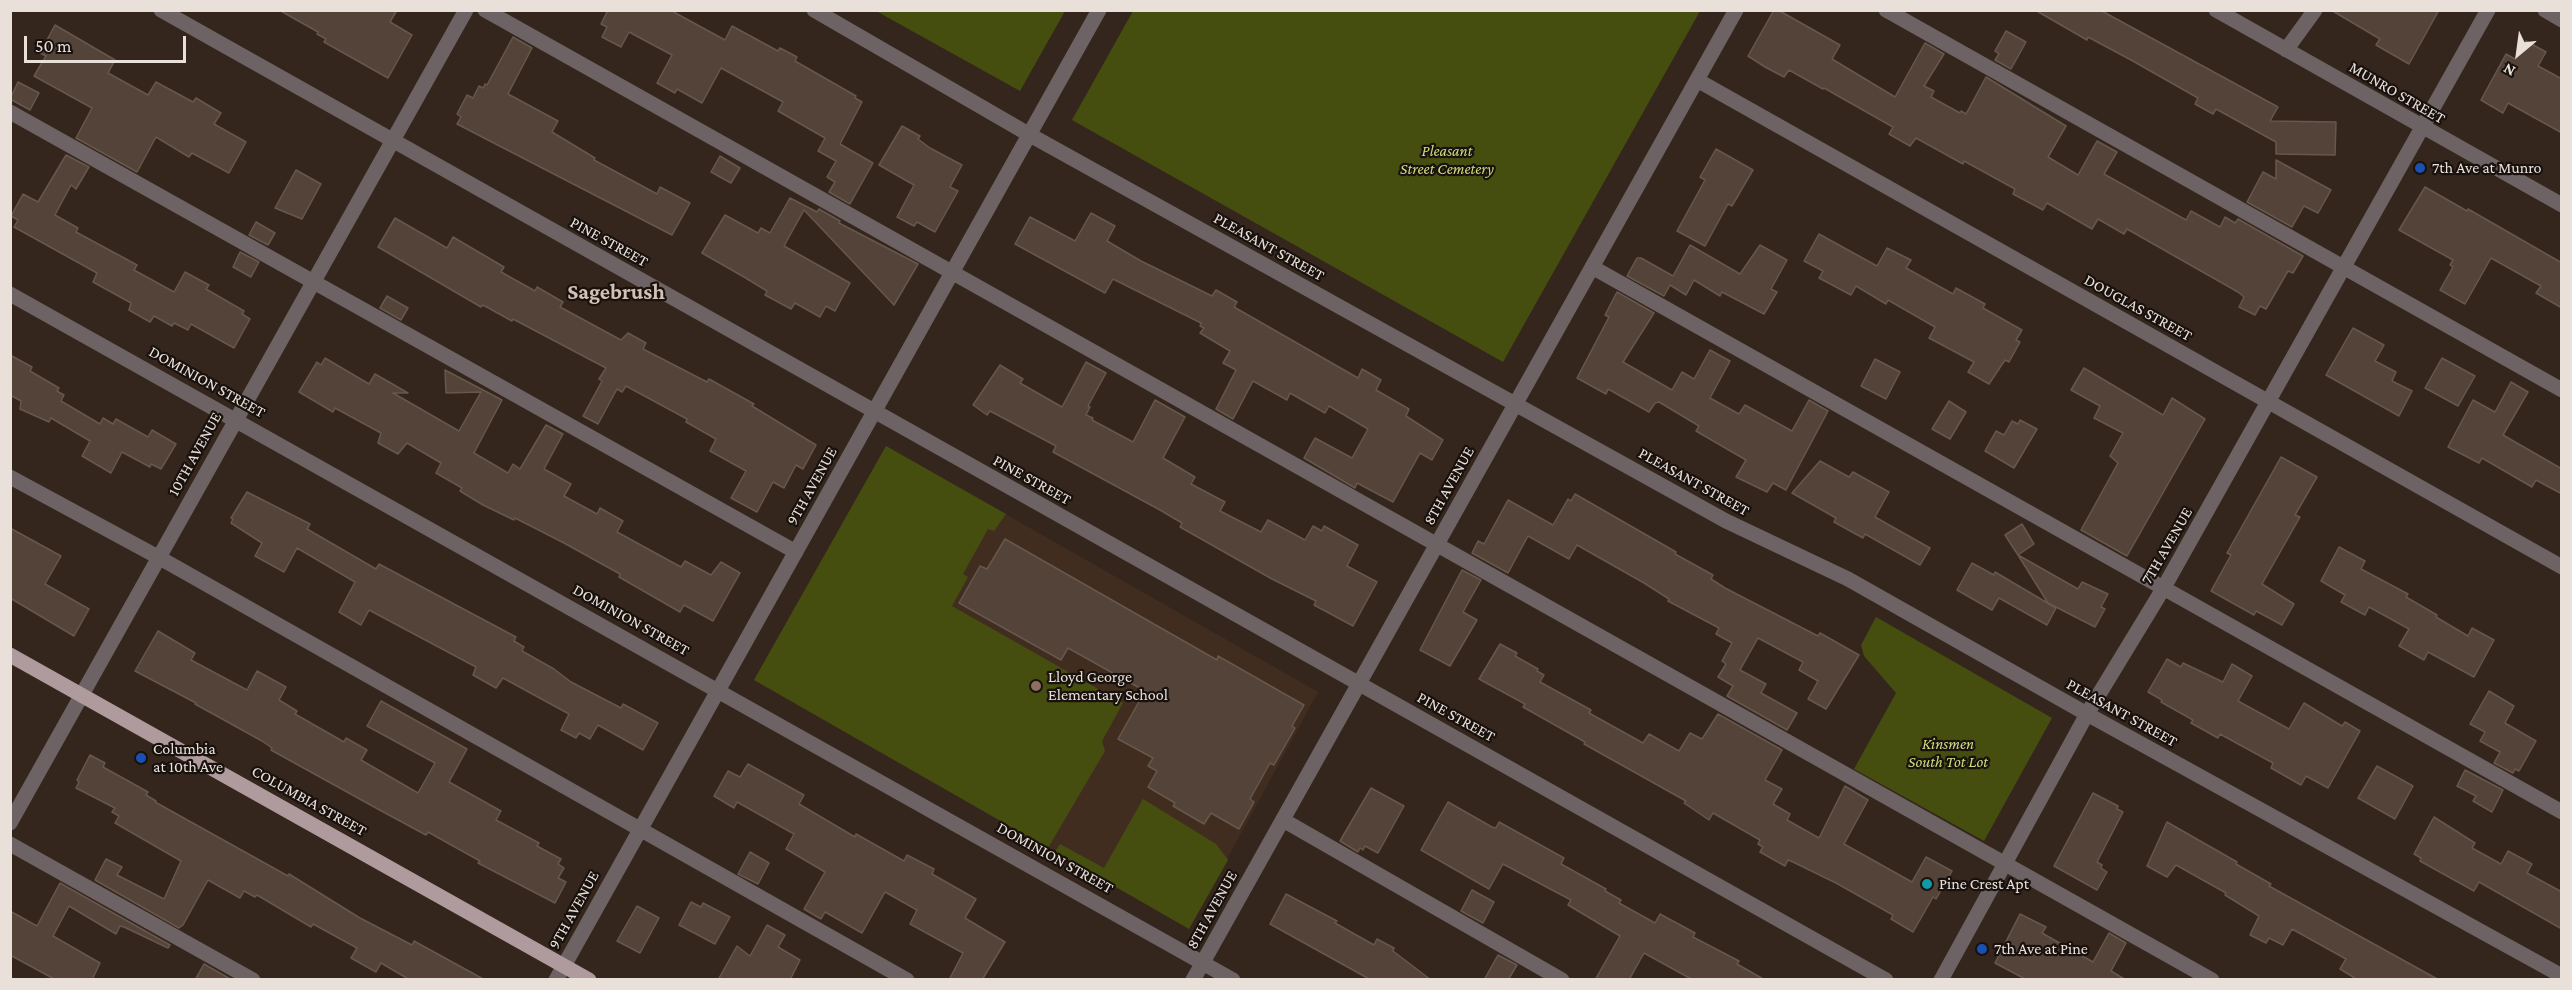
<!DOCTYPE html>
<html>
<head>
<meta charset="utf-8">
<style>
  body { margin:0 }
  #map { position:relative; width:2572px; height:990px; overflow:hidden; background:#35261d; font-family:"Crimson Pro",serif }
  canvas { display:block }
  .frame { position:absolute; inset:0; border:12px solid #eae0da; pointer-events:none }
  .north { position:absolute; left:2488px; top:24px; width:60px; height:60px; -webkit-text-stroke:4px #18110d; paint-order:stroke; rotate:209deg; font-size:16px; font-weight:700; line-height:24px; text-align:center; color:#eae0da }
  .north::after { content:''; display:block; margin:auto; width:21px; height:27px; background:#eae0da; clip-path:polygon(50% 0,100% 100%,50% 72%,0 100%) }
  .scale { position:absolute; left:24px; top:36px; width:162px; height:27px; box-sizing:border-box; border:3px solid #eae0da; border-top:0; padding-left:8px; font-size:18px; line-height:21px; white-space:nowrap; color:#eae0da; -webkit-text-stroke:4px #18110d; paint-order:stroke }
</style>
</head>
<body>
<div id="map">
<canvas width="2572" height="990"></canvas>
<div class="frame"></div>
<div class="north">N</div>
<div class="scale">50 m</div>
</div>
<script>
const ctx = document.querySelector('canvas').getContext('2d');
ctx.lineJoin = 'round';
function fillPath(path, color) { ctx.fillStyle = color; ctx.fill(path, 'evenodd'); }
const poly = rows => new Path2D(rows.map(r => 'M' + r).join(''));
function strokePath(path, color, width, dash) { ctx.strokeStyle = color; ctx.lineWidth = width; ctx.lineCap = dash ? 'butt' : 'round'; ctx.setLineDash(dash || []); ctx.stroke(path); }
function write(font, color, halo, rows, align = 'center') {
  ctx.font = font + ' "Crimson Pro",serif'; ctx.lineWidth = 4.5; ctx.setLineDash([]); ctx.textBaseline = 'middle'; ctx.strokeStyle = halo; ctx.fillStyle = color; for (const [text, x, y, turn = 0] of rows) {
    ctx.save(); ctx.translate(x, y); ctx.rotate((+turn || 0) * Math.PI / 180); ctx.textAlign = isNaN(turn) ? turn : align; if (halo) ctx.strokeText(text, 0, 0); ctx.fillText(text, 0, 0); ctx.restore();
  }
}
const built = poly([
  [886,446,1318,692,1189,929,754,680]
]);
const green = poly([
  [876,11,1065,11,1020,91],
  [1133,11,1133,10,1700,11,1503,362,1072,120],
  [886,446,1006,514,994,531,988,529,963,574,968,577,952,606,1123,703,1102,741,1105,751,1048,848,754,680],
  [1876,617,2052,718,1984,841,1854,769,1896,693,1864,656,1861,645],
  [1143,799,1216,844,1228,860,1189,929,1055,852,1060,844,1104,868]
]);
const building = poly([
  [279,10,397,10,390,22,412,35,388,78,324,42,326,39,317,34,318,32,279,10],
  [608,10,670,10,725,40,732,26,778,51,780,48,797,57,795,61,856,96,855,98,862,102,840,144,873,163,850,204,829,192,835,182,827,177,836,161,818,151,825,138,778,111,783,102,721,68,702,103,677,89,675,93,657,83,672,55,629,32,621,47,602,37,607,27,601,24,608,10],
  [1774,10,1778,10,1840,45,1832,59,1895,97,1925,43,1944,54,1924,86,1934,91,1931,97,1960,113,1961,111,1966,114,1986,77,2066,126,2048,157,2078,175,2097,141,2117,152,2104,174,2186,220,2191,211,2220,227,2225,217,2235,223,2238,219,2303,256,2293,273,2288,271,2266,309,2260,306,2255,315,2239,307,2244,297,2238,292,2127,229,2124,234,2098,219,2092,229,2047,203,2043,210,2013,194,2015,189,1964,161,1963,164,1916,138,1910,146,1889,134,1893,127,1824,88,1823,89,1789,70,1784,77,1765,67,1748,56,1774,10],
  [2035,10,2100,10,2278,107,2270,121,2336,122,2335,155,2276,154,2276,142,2216,109,2213,114,2195,104,2198,98,2131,60,2088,37,2087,40,2035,10],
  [2331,10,2439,10,2409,64,2376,45,2380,39,2331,10],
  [55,25,115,60,108,73,148,95,156,82,193,102,196,98,221,113,214,124,246,142,229,173,192,153,189,157,156,137,137,172,76,138,92,108,34,76,46,56,40,53,55,25],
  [2006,31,2026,42,2011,69,1995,60,1999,54,1995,51,2006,31],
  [513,37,532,48,508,94,558,121,552,132,595,158,594,160,657,194,660,187,690,203,672,235,457,124,461,117,457,114,467,95,473,98,479,86,483,88,485,84,487,85,513,37],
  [2526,41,2546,52,2538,66,2562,79,2562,133,2508,103,2503,113,2481,100,2506,54,2515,59,2526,41],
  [18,82,39,93,30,110,10,99,18,82],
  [902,126,920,136,918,139,930,148,962,165,950,187,958,191,935,232,917,222,914,226,897,217,914,185,879,165,902,126],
  [1716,149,1753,170,1732,206,1728,204,1705,246,1677,231,1705,180,1700,177,1716,149],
  [66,155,89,167,76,189,71,185,55,215,78,228,76,232,137,265,134,270,174,292,185,272,209,285,206,289,244,311,242,314,250,319,234,348,191,324,188,330,174,323,172,326,154,316,150,322,129,310,131,303,93,282,97,273,14,227,18,220,11,216,23,194,38,202,66,155],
  [720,156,740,168,731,183,711,172,720,156],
  [2276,160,2331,190,2318,213,2304,206,2292,227,2247,202,2263,172,2276,179,2276,160],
  [296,170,321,184,302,219,275,208,296,170],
  [2425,187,2467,211,2468,209,2562,263,2562,308,2536,293,2541,286,2491,258,2465,304,2440,290,2453,267,2450,265,2453,260,2399,230,2425,187],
  [790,198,817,212,819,209,840,221,839,223,918,264,894,305,804,210,784,246,850,283,835,311,826,306,820,317,795,303,791,309,765,295,767,291,744,277,702,253,725,215,758,233,761,228,770,233,790,198],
  [1091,213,1115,226,1107,241,1141,261,1212,296,1216,290,1237,302,1234,307,1358,378,1362,369,1381,380,1376,390,1409,409,1406,416,1443,440,1432,460,1420,453,1393,502,1357,483,1355,488,1304,458,1315,438,1352,458,1368,429,1329,406,1325,413,1290,393,1287,400,1253,381,1233,419,1216,409,1236,370,1223,363,1230,351,1200,333,1204,328,1200,326,1201,323,1113,279,1105,293,1015,244,1030,217,1075,241,1091,213],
  [395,218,447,248,453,237,504,267,501,272,535,291,537,287,563,302,560,307,621,340,628,333,646,343,643,349,707,382,709,379,754,404,752,406,816,445,803,469,796,465,784,488,773,482,757,512,731,498,746,471,710,451,716,439,686,422,687,419,626,386,622,392,617,389,598,424,583,416,602,381,599,379,606,368,513,319,512,321,483,305,481,307,378,247,395,218],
  [256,222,275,233,268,245,249,235,256,222],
  [1819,234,1877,266,1887,248,1911,260,1906,268,1953,294,1956,288,1985,304,1983,308,2022,330,2016,340,2020,342,2009,362,2005,360,1989,384,1968,372,1974,362,1929,338,1935,327,1888,300,1886,304,1856,286,1851,295,1819,278,1823,271,1804,261,1819,234],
  [1690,245,1740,274,1760,245,1787,260,1771,289,1777,292,1764,314,1722,292,1720,296,1694,280,1686,295,1670,285,1664,296,1627,276,1637,258,1641,258,1673,276,1690,245],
  [240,252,259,262,251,277,233,267,240,252],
  [1617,292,1654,313,1623,362,1672,390,1682,372,1694,379,1710,350,1730,361,1710,398,1739,414,1745,405,1792,431,1809,400,1828,411,1786,490,1773,483,1767,492,1736,477,1746,460,1696,431,1699,426,1659,402,1655,403,1649,412,1608,389,1606,394,1577,378,1609,317,1605,315,1617,292],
  [387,296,408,308,401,320,380,308,387,296],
  [2353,328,2384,345,2375,361,2396,372,2392,381,2412,391,2399,416,2326,375,2353,328],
  [10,355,32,367,30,371,59,388,57,391,64,395,61,401,100,424,103,418,113,424,116,419,148,437,152,430,176,444,161,469,151,464,150,467,122,452,111,473,82,456,90,441,51,418,49,422,20,409,21,401,10,395,10,355],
  [325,358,369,384,375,374,408,393,393,393,459,431,481,392,446,393,445,370,502,400,474,453,508,473,513,464,520,469,546,425,563,434,544,469,571,484,564,496,597,514,600,508,623,521,617,532,681,567,685,561,711,575,721,562,740,573,713,621,684,605,680,612,619,577,620,574,564,543,515,518,514,520,483,505,460,491,462,488,436,473,441,463,407,443,398,454,378,443,381,433,335,408,333,412,299,392,317,362,321,365,325,358],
  [2442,358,2475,376,2458,406,2425,388,2442,358],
  [1875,359,1900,372,1886,399,1861,386,1875,359],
  [1086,362,1106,373,1088,406,1090,407,1086,415,1093,418,1092,420,1133,442,1155,400,1185,417,1163,458,1195,477,1191,484,1225,502,1220,511,1261,532,1268,520,1305,540,1313,526,1322,531,1324,526,1358,545,1347,566,1377,582,1353,626,1314,605,1316,601,1272,579,1180,527,1182,523,1160,510,1053,452,1056,446,990,411,987,415,973,405,1000,365,1023,379,1020,383,1062,407,1086,362],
  [2084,368,2163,415,2172,398,2205,419,2127,556,2081,530,2118,463,2110,456,2123,433,2094,418,2100,406,2071,390,2084,368],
  [2511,382,2528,392,2503,435,2562,469,2562,494,2536,480,2532,487,2482,458,2479,463,2448,447,2473,400,2495,412,2511,382],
  [1949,401,1966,412,1950,439,1932,429,1949,401],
  [2020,420,2037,429,2014,468,1985,451,1996,431,2004,435,2012,421,2018,424,2020,420],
  [2281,457,2317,477,2295,515,2300,517,2262,584,2294,604,2282,625,2256,611,2254,615,2211,591,2231,555,2227,553,2281,457],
  [1820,461,1849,477,1853,472,1889,492,1875,517,1930,548,1920,565,1865,534,1863,538,1834,522,1836,518,1792,493,1820,461],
  [247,492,310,524,307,529,376,569,379,564,516,637,514,641,524,647,522,651,554,669,571,682,621,708,623,704,658,723,643,750,598,725,590,739,579,733,576,738,561,730,569,714,503,678,496,688,473,675,476,667,369,610,361,625,339,612,355,582,297,548,284,572,255,556,262,543,231,523,233,519,231,518,247,492],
  [1575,494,1676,552,1675,554,1713,575,1711,579,1725,588,1818,636,1820,633,1859,655,1826,709,1808,699,1818,681,1799,670,1803,662,1758,638,1740,670,1766,684,1761,693,1797,713,1787,730,1727,696,1733,686,1718,677,1726,664,1722,661,1732,643,1716,634,1719,628,1668,601,1669,599,1644,583,1577,545,1569,559,1528,536,1508,573,1472,553,1478,541,1484,544,1508,500,1553,525,1568,499,1571,501,1575,494],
  [2022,524,2034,544,2018,555,2005,535,2022,524],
  [10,528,61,556,45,584,89,609,74,636,10,598,10,528],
  [1005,539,1217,660,1218,656,1304,705,1292,726,1295,728,1274,765,1270,763,1250,799,1254,802,1239,829,1211,813,1204,824,1173,806,1175,803,1148,787,1157,771,1148,766,1153,758,1118,739,1145,691,1068,648,1061,660,959,603,980,566,987,569,1005,539],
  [2339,547,2365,561,2361,569,2408,594,2406,597,2437,615,2436,617,2468,636,2472,628,2494,640,2474,677,2428,652,2424,660,2399,646,2409,629,2369,607,2365,615,2341,602,2345,595,2321,581,2339,547],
  [2018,555,2078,589,2082,582,2108,594,2101,607,2105,609,2095,627,2048,603,2018,555],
  [1972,563,1994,575,1995,572,2056,608,2047,625,1999,598,1992,610,1957,590,1972,563],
  [1462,570,1481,580,1463,612,1477,620,1450,666,1420,650,1462,570],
  [158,631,195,653,191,660,247,690,257,671,286,687,279,700,297,711,295,714,344,742,346,738,367,750,361,760,418,793,435,763,367,726,381,701,467,749,449,782,501,811,496,820,539,843,537,846,561,859,558,864,564,868,558,878,566,882,555,903,478,863,480,861,428,832,426,835,376,808,271,750,272,748,262,741,195,704,196,703,135,671,158,631],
  [1500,644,1517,653,1515,656,1538,669,1537,671,1544,675,1540,682,1591,710,1589,713,1643,743,1649,734,1679,751,1690,733,1702,739,1718,714,1782,750,1765,780,1782,789,1773,804,1790,814,1787,820,1819,838,1845,786,1868,800,1844,844,1912,882,1926,857,1952,871,1936,899,1933,897,1913,932,1891,919,1893,915,1836,883,1793,862,1788,860,1785,866,1760,852,1763,847,1758,844,1760,840,1713,813,1709,820,1684,803,1686,801,1584,744,1585,742,1523,707,1525,704,1479,679,1500,644],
  [2167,659,2181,667,2183,663,2223,682,2232,664,2252,676,2238,701,2289,729,2304,703,2342,726,2345,722,2360,731,2328,788,2306,776,2301,785,2271,768,2273,763,2220,734,2218,738,2191,723,2193,720,2161,702,2162,700,2148,692,2167,659],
  [2489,691,2514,706,2505,723,2536,741,2519,771,2515,769,2513,773,2494,763,2500,752,2480,741,2485,732,2470,724,2489,691],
  [90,755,105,763,103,767,148,792,146,795,156,801,155,802,288,876,289,874,360,918,412,945,414,941,485,980,410,980,381,963,376,972,351,958,357,948,313,924,311,927,257,895,255,897,244,891,240,898,208,880,183,925,179,928,95,880,106,859,122,867,117,875,164,899,181,861,115,823,119,816,112,812,115,808,76,788,79,782,77,780,90,755],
  [748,764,804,795,799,804,855,837,856,834,904,861,907,855,934,869,932,874,976,899,965,918,1005,942,982,980,949,980,963,953,910,924,917,910,885,892,862,933,825,912,821,919,804,909,825,872,786,849,794,834,737,802,734,808,714,796,728,771,740,777,748,764],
  [2377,766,2413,786,2395,819,2358,798,2377,766],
  [2465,770,2503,790,2492,812,2473,801,2476,796,2457,786,2465,770],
  [1371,788,1404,806,1378,853,1365,846,1363,850,1360,848,1358,852,1340,841,1371,788],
  [2093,793,2118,806,2117,809,2123,812,2097,862,2102,865,2101,868,2107,872,2097,890,2054,866,2093,793],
  [1448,802,1492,827,1496,828,1499,822,1564,858,1561,864,1606,889,1605,891,1621,900,1619,903,1655,923,1660,914,1695,933,1693,937,1739,961,1737,964,1765,980,1693,980,1644,953,1629,980,1595,980,1620,936,1568,905,1571,900,1503,864,1489,889,1421,850,1448,802],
  [2434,817,2475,843,2472,848,2501,864,2508,851,2532,864,2527,873,2562,892,2562,929,2479,882,2474,891,2420,861,2421,858,2414,854,2434,817],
  [2167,822,2237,862,2236,864,2271,884,2269,886,2439,980,2358,980,2340,969,2346,959,2292,929,2283,945,2269,938,2266,943,2250,935,2259,916,2225,895,2226,893,2176,865,2167,877,2147,866,2167,822],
  [750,852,769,863,758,884,738,874,750,852],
  [60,883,170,945,168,948,124,927,120,926,116,934,69,906,53,936,100,963,92,980,56,980,10,955,10,911,37,926,60,883],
  [1472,890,1494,902,1483,923,1461,911,1472,890],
  [1286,894,1337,921,1335,923,1374,945,1377,939,1394,948,1393,951,1431,980,1371,980,1270,924,1286,894],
  [691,902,701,907,703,903,730,917,715,944,679,925,691,902],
  [637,906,659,918,640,953,617,941,637,906],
  [2020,914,2046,927,2042,933,2093,962,2109,933,2126,943,2111,971,2126,980,2027,980,1995,963,2020,914],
  [767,925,785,935,778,947,800,960,790,980,718,980,737,946,750,956,767,925],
  [1498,955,1517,965,1508,980,1484,980,1498,955],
  [204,964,232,980,195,980,204,964]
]);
const minor = poly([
  [161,10,1886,980],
  [485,10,2212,980],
  [814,10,1030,135,1726,521,1848,579,2087,714,2562,976],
  [1886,10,2562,390],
  [2216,10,2562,205],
  [2545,10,2562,20],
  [2286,50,2315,10],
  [1697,80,2562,567],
  [10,112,796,552],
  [1592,267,2562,812],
  [10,294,1233,980],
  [10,477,158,557,907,980],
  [1283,820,1562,980],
  [10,823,466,10],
  [10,844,253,980],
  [556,980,1099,10],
  [1193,980,1736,10],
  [1941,980,2087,714,2163,589,2488,10]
]);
const major = poly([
  [10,655,589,980]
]);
const markers = [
  [2420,168,6,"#1a4fb4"],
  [1036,686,6,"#8d6e63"],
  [141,758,6,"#1a4fb4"],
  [1927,884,6,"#0f9aa8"],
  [1982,949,6,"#1a4fb4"]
];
const streetNames = [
  ["MUNRO STREET",2397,93,30],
  ["PINE STREET",609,242,29],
  ["PLEASANT STREET",1269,247,29],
  ["DOUGLAS STREET",2138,308,29],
  ["DOMINION STREET",207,382,29],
  ["10TH AVENUE",195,454,-61],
  ["PINE STREET",1032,480,29],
  ["PLEASANT STREET",1694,482,29],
  ["9TH AVENUE",812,486,-61],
  ["8TH AVENUE",1449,486,-61],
  ["7TH AVENUE",2167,546,-60],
  ["DOMINION STREET",631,620,29],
  ["PLEASANT STREET",2122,713,29],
  ["PINE STREET",1456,717,29],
  ["COLUMBIA STREET",309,801,29],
  ["DOMINION STREET",1055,858,29],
  ["9TH AVENUE",574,910,-61],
  ["8TH AVENUE",1212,910,-61]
];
const parkNames = [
  ["Pleasant",1447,151],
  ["Street Cemetery",1447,169],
  ["Kinsmen",1948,744],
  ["South Tot Lot",1948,762]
];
const poiNames = [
  ["7th Ave at Munro",2432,168],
  ["Lloyd George",1048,677],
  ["Elementary School",1048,695],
  ["Columbia",153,749],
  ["at 10th Ave",153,767],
  ["Pine Crest Apt",1939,884],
  ["7th Ave at Pine",1994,949]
];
const districtNames = [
  ["Sagebrush",616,292]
];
fillPath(built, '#412d1f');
fillPath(green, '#454e0f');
fillPath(building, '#534339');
strokePath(building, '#67574c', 1.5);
strokePath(minor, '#6d6364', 15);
strokePath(major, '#af9b9d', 15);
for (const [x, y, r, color] of markers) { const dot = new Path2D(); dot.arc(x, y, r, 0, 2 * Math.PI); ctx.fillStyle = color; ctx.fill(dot); strokePath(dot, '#18110d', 2); }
write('16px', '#eae0da', '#18110d', streetNames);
write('italic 16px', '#cdde7e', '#18110d', parkNames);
write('16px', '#eae0da', '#18110d', poiNames, 'left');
write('bold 22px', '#d4c0b4', '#18110d', districtNames);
</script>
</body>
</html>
